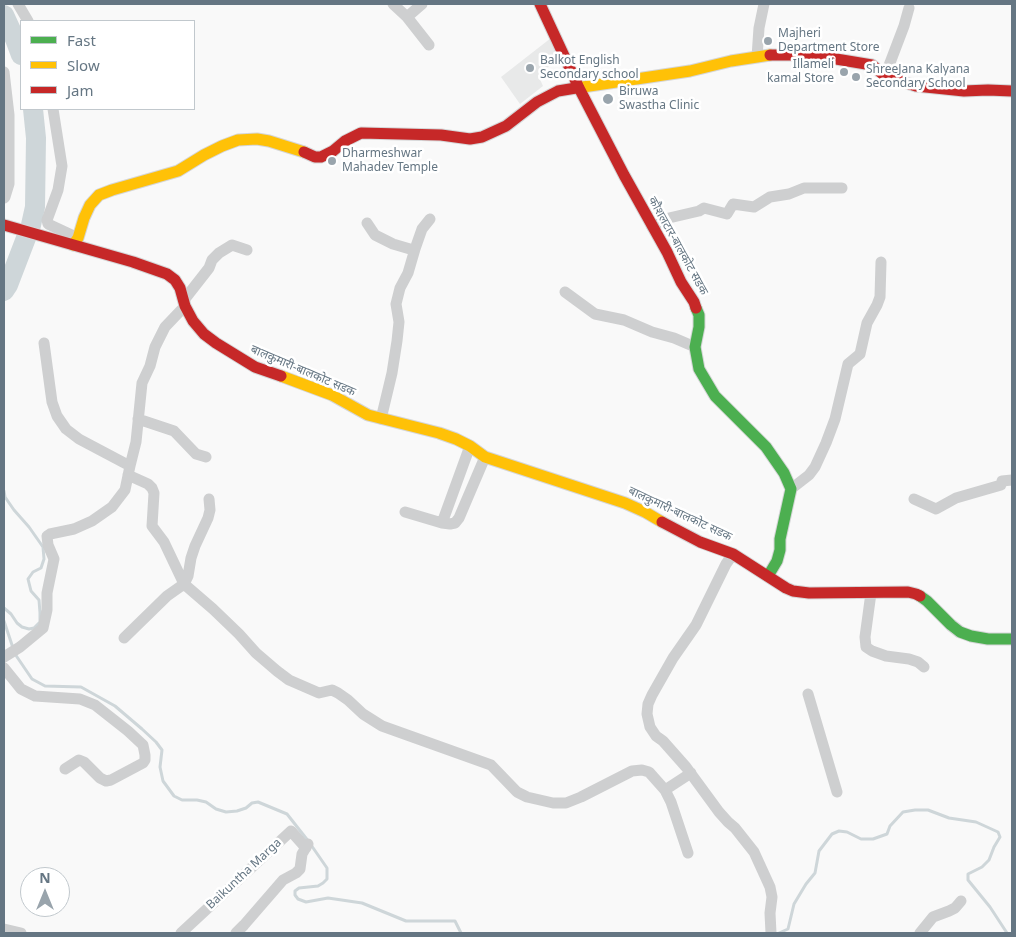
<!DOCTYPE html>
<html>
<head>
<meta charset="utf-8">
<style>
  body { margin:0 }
  #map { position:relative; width:1016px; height:937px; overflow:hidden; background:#f9f9f9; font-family:"Noto Sans",sans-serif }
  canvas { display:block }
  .frame { position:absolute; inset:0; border:5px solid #657683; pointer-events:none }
  .legend { position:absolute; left:20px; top:20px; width:175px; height:90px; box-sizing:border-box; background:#fff; border:1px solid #c1c8cd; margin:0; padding:6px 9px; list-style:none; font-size:15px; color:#657683 }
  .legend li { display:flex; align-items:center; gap:10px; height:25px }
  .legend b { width:25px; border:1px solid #c1c8cd }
  .north { position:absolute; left:20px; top:867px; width:50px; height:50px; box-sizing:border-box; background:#fff; border:1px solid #c1c8cd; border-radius:50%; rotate:0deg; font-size:14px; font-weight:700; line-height:20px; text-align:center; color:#657683 }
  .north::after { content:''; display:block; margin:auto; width:18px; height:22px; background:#99a4ac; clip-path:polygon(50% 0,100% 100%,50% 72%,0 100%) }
</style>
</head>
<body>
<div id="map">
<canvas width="1016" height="937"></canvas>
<div class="frame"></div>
<ul class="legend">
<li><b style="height:6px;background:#4caf50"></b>Fast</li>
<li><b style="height:6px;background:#ffc107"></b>Slow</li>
<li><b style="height:6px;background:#c62828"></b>Jam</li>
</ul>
<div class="north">N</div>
</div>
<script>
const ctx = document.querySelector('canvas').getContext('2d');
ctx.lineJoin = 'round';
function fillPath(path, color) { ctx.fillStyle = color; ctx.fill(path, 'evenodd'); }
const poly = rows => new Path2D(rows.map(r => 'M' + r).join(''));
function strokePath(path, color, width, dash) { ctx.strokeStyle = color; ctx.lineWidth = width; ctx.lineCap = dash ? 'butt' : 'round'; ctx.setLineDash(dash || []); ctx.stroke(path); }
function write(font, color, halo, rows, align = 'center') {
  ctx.font = font + ' "Noto Sans","Noto Sans Devanagari",sans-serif'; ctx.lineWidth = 5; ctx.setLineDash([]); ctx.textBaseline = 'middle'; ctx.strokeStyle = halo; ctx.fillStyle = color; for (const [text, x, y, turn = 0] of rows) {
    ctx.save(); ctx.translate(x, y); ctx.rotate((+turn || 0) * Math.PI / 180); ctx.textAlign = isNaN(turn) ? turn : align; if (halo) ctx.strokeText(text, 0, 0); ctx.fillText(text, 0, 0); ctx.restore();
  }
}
const built = poly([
  [551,38,558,59,538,75,543,86,520,104,501,77]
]);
const stream = poly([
  [4,491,5,497,14,510,29,527,43,547,44,559,41,568,33,572,28,579,31,591,39,600,40,613,40,622,34,628,29,629,22,627,17,623,11,614,4,608],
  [4,621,13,648],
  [15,654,32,679,45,686,81,687,115,706,142,729,156,742,162,750,160,767,163,781,174,796,182,800,197,800,206,802,216,809,226,812,237,811,246,808,252,803,258,802,287,814,309,842,327,868,327,879,323,883,318,886,299,888,295,891,295,895,298,899,306,902,328,898,362,903,406,921,455,921,461,933],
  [779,933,788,929,794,904,806,884,815,873,819,851,832,834,839,831,847,832,861,839,873,839,887,834,890,826,903,812,915,810,928,810,949,818,976,822,998,832,1000,837,994,847,989,860,982,867,968,874,968,880,990,907,1007,933]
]);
const river = poly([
  [4,15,15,39,21,55],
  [4,291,8,285,31,225,35,207,36,138,33,109]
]);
const street = poly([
  [18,4,28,21],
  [393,4,407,17,422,4],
  [407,17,429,45],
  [757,57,759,28,764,4],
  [4,72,9,115,9,184,5,197,4,198],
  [885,76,904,26,909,8],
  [53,109,62,166,58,190,47,220,48,224,78,238],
  [367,223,375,235,393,244,410,249,415,249,408,273,400,288,396,304,399,322,397,341,392,373,381,419],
  [652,227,669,218,699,211,704,208,727,214,733,204,754,207,770,197,789,194,804,188,842,188],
  [415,249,422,229,430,219],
  [565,292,595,314,624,320,652,332,674,338,695,347],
  [184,300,209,268,212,260,219,253,232,245,247,250],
  [44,343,52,402,57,416,66,429,79,439,130,466],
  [138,419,174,431,196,454,206,457],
  [128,475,148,484,152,488,154,493,152,526,164,542,184,584,213,609,239,634,256,653,277,671,289,680,319,693,332,690,338,693,348,700,363,714,382,726,491,765,517,792,527,797,553,803,566,803,581,797,632,771,642,770,649,772,665,790,671,802,688,853],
  [791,489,809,475,815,467,826,443,835,419,848,364,860,354,867,323,877,305,880,297,881,262],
  [914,499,936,509,956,498,1001,485,1002,481,1012,480],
  [405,512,442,523,450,524,455,523,459,518,485,457],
  [442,523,470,446],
  [733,554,726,564,696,625,673,658,652,695,648,704,647,714,650,727,656,736,663,741,686,767,719,812,728,822,735,828,754,852,770,887,772,897,770,913,771,933],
  [871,593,865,637,866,647,872,651,886,656,909,659,918,662,924,667],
  [124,638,167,596,184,584,188,576,191,558,195,546,208,518,210,510,209,499],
  [4,657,20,647,43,628,47,610,47,593,54,559,48,545,47,536,50,534,74,529,92,521,112,507,125,490,130,466,136,442,142,383,150,366,155,347,165,327,185,306],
  [4,668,21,689,35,696,80,699,95,705,128,731,143,745,145,755,145,760,143,763,111,780,106,781,100,778,84,762,79,760,65,769],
  [808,694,837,792],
  [665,790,691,773],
  [4,929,21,933],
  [181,933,291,831,306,848],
  [236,933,244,925,283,880,296,873,300,869,302,854,308,844],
  [920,933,933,917,949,911,955,908,961,901]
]);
const fast = poly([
  [696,308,699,315,699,327,695,347,699,369,715,396,766,447,784,473,791,489,780,539,780,550,777,561,768,576],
  [920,596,927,601,951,625,960,632,971,636,988,639,1012,639]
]);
const slow = poly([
  [576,88,690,71,731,61,770,55],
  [73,245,78,238,84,218,90,205,99,195,112,190,178,171,204,155,222,146,238,140,257,139,269,141,304,152],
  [281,376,332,395,368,415,439,433,456,439,470,446,485,457,625,503,645,512,662,522]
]);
const jam = poly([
  [540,4,579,88,624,175,667,252,681,282,694,302,696,308],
  [770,55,812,55,872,65,885,76,916,86,964,91,988,90,1012,91],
  [304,152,315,157,321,157,333,151,345,141,361,133,441,135,470,139,482,137,506,126,537,102,558,91,576,88],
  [4,225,133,262,167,274,175,280,180,288,185,306,193,321,204,334,216,343,255,367,281,376],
  [662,522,700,542,733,554,786,588,793,591,809,593,908,592,916,594,920,596]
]);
const markers = [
  [768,41,5,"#99a4ac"],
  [530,68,5,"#99a4ac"],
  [844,72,5,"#99a4ac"],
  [856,77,5,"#99a4ac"],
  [608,99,6,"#99a4ac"],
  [332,161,5,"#99a4ac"]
];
const poiNames = [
  ["Majheri",778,34],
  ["Department Store",778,48],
  ["Balkot English",540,61],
  ["Secondary school",540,75],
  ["Illameli",834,65,"right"],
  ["kamal Store",834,79,"right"],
  ["ShreeJana Kalyana",866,70],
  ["Secondary School",866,84],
  ["Biruwa",619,92],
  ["Swastha Clinic",619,106],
  ["Dharmeshwar",342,154],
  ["Mahadev Temple",342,168]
];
const streetNames = [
  ["कौशलटार-बालकोट सडक",678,246,61],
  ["बालकुमारी-बालकोट सडक",303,371,23],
  ["बालकुमारी-बालकोट सडक",680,514,25],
  ["Baikuntha Marga",244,874,-43]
];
fillPath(built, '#e8e9e9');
strokePath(stream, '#ced6d9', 3);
strokePath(river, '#ced6d9', 20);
strokePath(fast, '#d5d6d7', 13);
strokePath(slow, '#d5d6d7', 13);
strokePath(jam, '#d5d6d7', 13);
strokePath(street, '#cecfd0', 11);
strokePath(fast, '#4caf50', 11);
strokePath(slow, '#ffc107', 11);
strokePath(jam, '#c62828', 11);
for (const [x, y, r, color] of markers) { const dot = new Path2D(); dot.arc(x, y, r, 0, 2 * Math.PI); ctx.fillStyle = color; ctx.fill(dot); strokePath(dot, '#fff', 2); }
write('12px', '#657683', '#fff', poiNames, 'left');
write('12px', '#657683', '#fff', streetNames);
</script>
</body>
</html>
